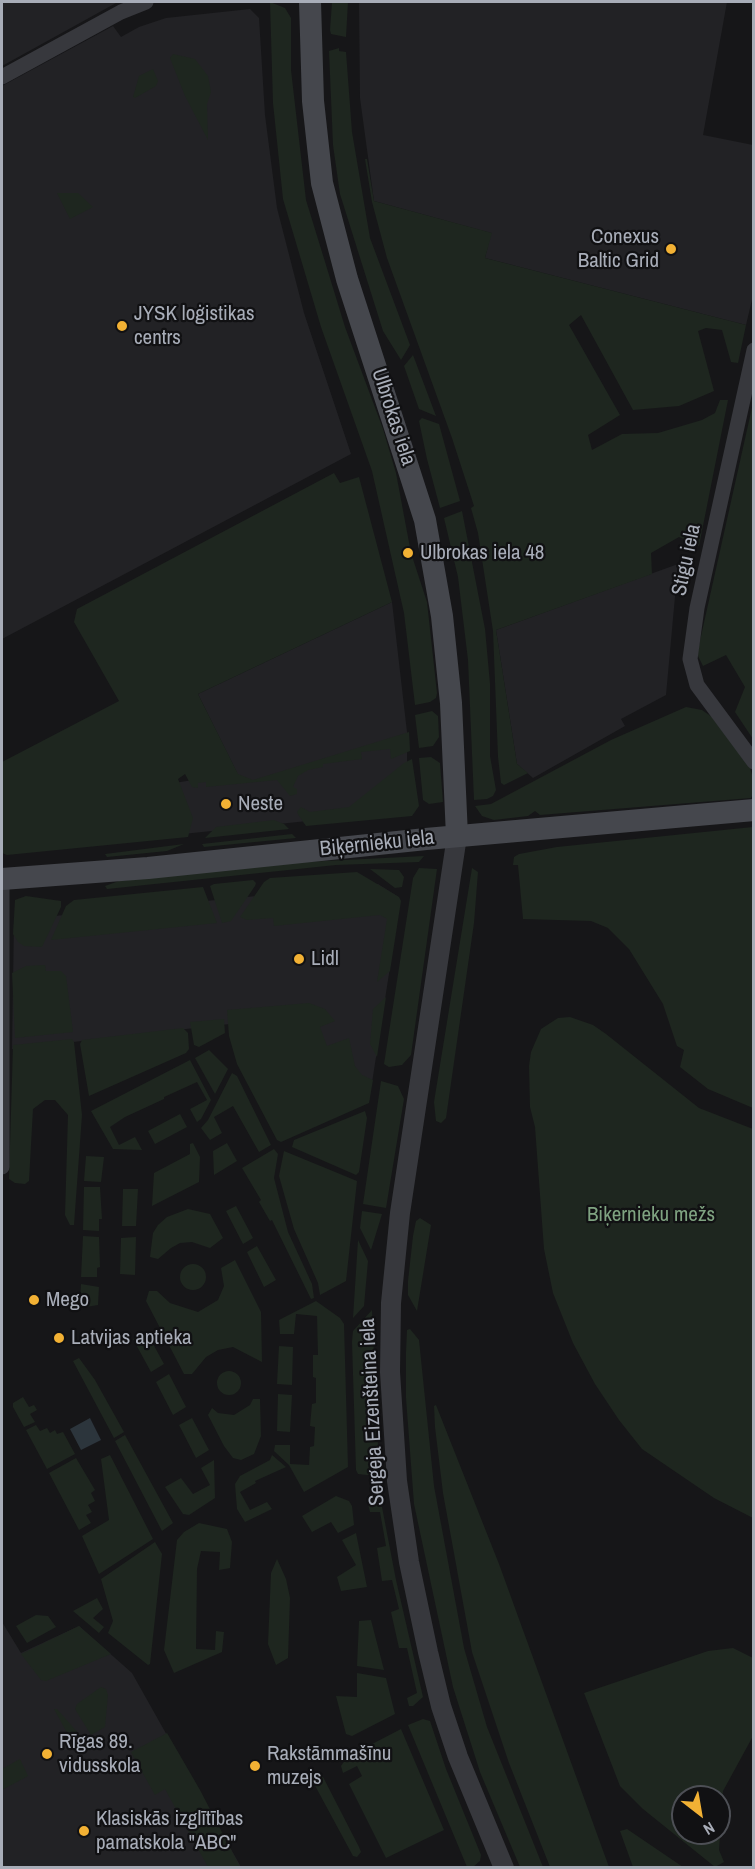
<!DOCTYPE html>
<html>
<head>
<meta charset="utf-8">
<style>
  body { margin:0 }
  #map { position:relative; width:755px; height:1869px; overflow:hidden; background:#161618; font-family:"Archivo Narrow",sans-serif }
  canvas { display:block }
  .frame { position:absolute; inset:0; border:3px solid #a8adb8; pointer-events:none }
  .north { position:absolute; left:671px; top:1785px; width:60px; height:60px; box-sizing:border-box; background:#111113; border:2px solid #4d4f55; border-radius:50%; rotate:149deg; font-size:16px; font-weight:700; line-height:24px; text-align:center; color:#a8adb8 }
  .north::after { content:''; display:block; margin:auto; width:21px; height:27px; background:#f2b134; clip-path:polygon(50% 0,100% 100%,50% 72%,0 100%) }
</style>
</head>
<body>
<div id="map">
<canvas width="755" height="1869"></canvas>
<div class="frame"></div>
<div class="north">N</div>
</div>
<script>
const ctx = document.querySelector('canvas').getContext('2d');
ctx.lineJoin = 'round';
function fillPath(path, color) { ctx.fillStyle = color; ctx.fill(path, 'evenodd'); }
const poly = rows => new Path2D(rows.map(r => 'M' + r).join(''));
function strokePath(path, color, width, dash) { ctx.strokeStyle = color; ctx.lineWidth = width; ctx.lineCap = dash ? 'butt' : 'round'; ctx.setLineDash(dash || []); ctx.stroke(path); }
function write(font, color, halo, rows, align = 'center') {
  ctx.font = font + ' "Archivo Narrow",sans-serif'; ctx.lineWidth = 4.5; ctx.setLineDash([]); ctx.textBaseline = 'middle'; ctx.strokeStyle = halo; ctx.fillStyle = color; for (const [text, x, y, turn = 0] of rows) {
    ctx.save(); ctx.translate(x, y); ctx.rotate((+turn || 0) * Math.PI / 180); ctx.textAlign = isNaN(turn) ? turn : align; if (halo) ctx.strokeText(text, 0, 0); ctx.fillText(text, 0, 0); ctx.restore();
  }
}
const built = poly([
  [2,2,115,2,116,3,2,66],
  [359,2,727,2,703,135,753,145,754,291,746,325,485,258,491,233,374,201,360,98],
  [250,9,259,18,265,115,277,208,304,313,351,454,2,639,2,86,113,26,121,37,139,27,166,18],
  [678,564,666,695,621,719,625,726,533,778,517,764,496,630],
  [392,602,407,732,407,766,355,816,183,834,168,784,237,773,198,694],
  [378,884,397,896,400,903,369,1102,347,1105,308,1015,12,1049,14,920],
  [2,1622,21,1653,79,1626,132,1673,241,1867,2,1867]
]);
const green = poly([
  [270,2,285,8,291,18,291,70,306,200,345,327,383,429,396,473,411,553,427,602,437,693,436,698,430,702,415,705,404,613,372,471,321,327,283,199,273,103],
  [332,2,348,2,346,37,331,34,330,30],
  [339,48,339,51,346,52,352,132,370,238,410,345,401,360,383,331,340,194,333,145,329,51],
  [173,54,195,59,208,76,211,92,207,104,208,140,185,96,170,58],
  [153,69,158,81,156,86,135,98,133,97,139,76],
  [365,159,367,159,374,201,492,233,485,258,746,325,738,363,731,362,722,330,706,328,698,331,714,391,679,406,633,410,581,315,569,325,620,415,588,435,592,450,622,434,658,433,702,420,715,413,720,400,728,400,699,546,679,537,651,553,652,574,496,630,517,764,528,773,504,785,501,783,498,757,493,631,478,533,471,508,474,506,452,438,387,258,372,202],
  [57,193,78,193,93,207,70,219],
  [413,355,436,416,419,409,404,366],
  [753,403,753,739,735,712,745,687,726,655,703,666,697,654],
  [422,418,439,424,460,501,440,508,427,459,419,421],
  [334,473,340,483,359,477,392,602,198,694,238,774,253,780,409,732,410,751,391,759,390,749,361,752,362,759,323,764,323,767,308,770,298,776,293,787,297,789,297,794,290,796,277,780,206,787,206,782,198,783,198,788,192,787,185,774,178,779,193,818,188,837,7,855,2,853,2,762,119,701,74,622,77,609],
  [462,511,485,629,490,684,490,756,496,790,493,796,487,799,474,800,468,660,458,577,444,518],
  [686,707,702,710,712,717,750,768,753,778,753,794,751,798,540,815,535,811,528,816,494,820,482,816,475,806,491,804,611,740],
  [432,711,438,716,439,737,433,746,419,748,415,715],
  [431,757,440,763,443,802,429,804,423,800,419,758],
  [412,759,419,806,412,816,306,826,299,816,297,812,301,807,310,812,349,807,404,763],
  [274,820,284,824,289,829,205,838,216,827],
  [753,827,754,827,753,1108,708,1089,680,1067,684,1050,677,1046,663,1004,629,949,608,928,591,921,523,919,518,865,513,865,514,857,519,854,557,847],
  [292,834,296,838,204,847,202,844],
  [184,844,167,851,107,857,105,854],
  [424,856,419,862,336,865,107,889,105,886,119,881,285,863],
  [419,868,437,869,411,1055,402,1065,389,1067,384,1064,413,878],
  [472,868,478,872,474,923,446,1118,441,1123,436,1121,434,1102],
  [370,869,399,870,404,877,402,887,395,888],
  [357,872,399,897,401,901,390,971,377,982,387,919,380,915,274,926,273,918,247,920,240,917,264,882,270,878],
  [253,880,256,883,255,886,231,921,222,923,210,886,214,884],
  [203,887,217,923,51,940,66,906,74,900],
  [26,896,61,901,61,907,42,947,24,946,18,942,13,934,15,900],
  [45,965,46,971,61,971,66,976,73,1032,15,1038,12,973,26,966],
  [386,997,377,1057,370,1044,373,1009],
  [309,1003,325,1009,335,1021,320,1027,327,1046,349,1038,355,1066,362,1075,373,1080,369,1103,281,1142,277,1140,237,1064,229,1036,227,1010],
  [570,1017,593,1025,606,1034,699,1108,753,1129,753,1518,714,1498,642,1449,619,1420,595,1384,573,1343,553,1293,544,1249,535,1127,530,1107,529,1066,531,1052,541,1029,558,1018],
  [224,1019,225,1033,199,1047,194,1045,190,1022],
  [183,1028,188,1033,189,1049,186,1053,89,1096,80,1044,82,1040],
  [72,1039,74,1042,82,1115,74,1225,70,1225,65,1215,68,1115,55,1100,45,1100,33,1109,29,1181,25,1184,15,1183,9,1179,13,1045],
  [209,1050,228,1069,215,1094,195,1058],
  [190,1060,211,1100,201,1119,197,1122,190,1109,207,1100,197,1082,164,1097,164,1099,125,1117,110,1127,119,1145,135,1137,142,1150,113,1149,91,1111],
  [232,1073,237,1076,271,1145,259,1152,233,1106,214,1117,222,1133,210,1140,201,1128,208,1120],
  [381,1081,398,1086,404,1099,386,1208,363,1204],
  [365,1111,367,1118,359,1172,356,1175,292,1147,294,1140],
  [180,1114,187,1127,155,1144,148,1131],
  [193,1143,200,1157,199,1182,152,1206,154,1173,190,1154,190,1144],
  [227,1143,237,1161,214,1175,213,1151],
  [274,1149,278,1154,274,1178,288,1232,312,1284,314,1298,311,1299,272,1220,270,1221,259,1202,261,1200,242,1168],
  [284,1151,357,1181,346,1281,320,1295,318,1283,294,1229,279,1176],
  [86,1156,104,1157,101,1182,84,1181],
  [84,1187,100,1187,102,1219,99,1219,99,1231,83,1230],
  [123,1189,138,1189,136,1226,122,1226],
  [236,1206,253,1238,243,1244,226,1211],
  [188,1209,210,1214,223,1238,210,1248,192,1242,180,1243,171,1248,158,1259,150,1257,153,1233,158,1225,167,1217],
  [362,1211,382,1214,371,1250,360,1228],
  [420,1218,431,1225,417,1311,408,1295,408,1281,413,1236,416,1221],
  [83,1236,99,1237,100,1267,97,1268,97,1277,81,1277],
  [136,1237,135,1275,120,1274,121,1238],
  [358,1240,368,1261,364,1306,353,1318],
  [257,1246,276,1280,264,1287,247,1252],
  [235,1260,261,1312,262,1362,233,1347,218,1350,206,1357,192,1374,184,1374,146,1301,149,1291,157,1291,170,1303,198,1312,218,1300,224,1286,221,1268],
  '180 1277a13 13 0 1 1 26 0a13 13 0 1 1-26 0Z',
  [81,1284,99,1287,98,1305,86,1307,80,1302],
  [316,1301,340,1318,344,1324,348,1467,304,1492,289,1465,274,1451,275,1445,290,1445,290,1464,309,1465,310,1447,314,1446,315,1427,310,1426,312,1404,316,1403,316,1378,313,1377,313,1355,318,1355,317,1316,296,1314,294,1334,280,1334,279,1320],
  [372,1310,379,1469,376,1474,367,1475,358,1474,356,1470,352,1342,353,1331],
  [410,1329,419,1340,434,1486,464,1648,487,1727,543,1867,520,1867,480,1772,453,1687,414,1504,406,1398,406,1352,407,1330],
  [146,1331,164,1364,151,1372,133,1339],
  [279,1346,293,1347,292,1385,277,1384],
  [79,1358,95,1380,124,1432,114,1438,73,1361],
  '217 1383a12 12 0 1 1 24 0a12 12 0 1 1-24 0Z',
  [169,1374,186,1407,173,1415,156,1382],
  [278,1394,292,1395,290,1432,277,1431],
  [23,1397,29,1407,34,1405,37,1410,30,1414,35,1422,24,1427,13,1407,13,1403],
  [253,1399,260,1399,261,1436,254,1454,241,1460,233,1458,224,1446,208,1415,212,1408,218,1413,234,1415,250,1405],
  [436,1405,499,1564,609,1867,550,1867,509,1763,472,1652,443,1493,435,1427,434,1406],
  [192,1418,209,1450,196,1458,179,1425],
  [36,1425,40,1431,47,1428,50,1433,55,1430,57,1434,63,1432,75,1454,47,1469,26,1430],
  [125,1435,173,1523,162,1531,115,1441],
  [110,1455,153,1539,99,1574,82,1536,109,1520,101,1459],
  [272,1455,286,1467,255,1481,256,1483,240,1492,250,1510,267,1502,272,1509,245,1522,237,1509,235,1484,240,1476,270,1460],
  [76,1458,95,1490,91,1493,95,1501,88,1505,92,1512,86,1515,91,1523,79,1530,49,1473],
  [214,1460,215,1498,189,1515,183,1514,165,1487,181,1478,193,1494,210,1485,201,1468],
  [336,1496,349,1501,352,1506,354,1525,338,1533,331,1522,312,1532,302,1516],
  [374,1496,378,1497,382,1507,396,1580,423,1697,413,1706,409,1706,407,1698,417,1693,407,1648,399,1648,391,1612,399,1609,392,1580,382,1581,377,1548,386,1546,380,1512,370,1512,368,1504],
  [199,1523,227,1529,232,1542,230,1568,219,1570,220,1552,201,1551,197,1569,196,1649,215,1650,216,1631,224,1632,222,1652,174,1673,164,1650,177,1540,184,1532],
  [356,1533,367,1587,341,1591,337,1577,356,1565,342,1540],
  [155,1542,162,1554,150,1664,148,1665,108,1633,113,1621,101,1579],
  [277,1559,286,1579,290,1598,288,1658,276,1665,268,1644,271,1573],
  [97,1598,103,1609,93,1618,104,1627,99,1633,73,1611],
  [36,1615,48,1616,56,1627,27,1643,16,1626],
  [371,1620,384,1670,357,1666,359,1621],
  [79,1626,111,1654,46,1681,41,1680,21,1654],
  [733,1648,753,1658,753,1736,723,1791,719,1850,724,1862,715,1867,643,1809,620,1786,584,1693,708,1651],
  [683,1797,719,1797,719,1833,683,1833],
  [357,1673,386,1678,395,1714,352,1736,346,1734,336,1696,357,1697],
  [101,1687,106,1689,108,1695,105,1727,91,1735,75,1709,77,1704],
  [54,1709,57,1709,87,1743,78,1753],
  [423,1719,430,1721,446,1769,481,1855,480,1861,473,1867,467,1867,408,1725],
  [401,1729,444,1830,386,1858,349,1784,362,1776,357,1766,343,1773,341,1766,347,1757],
  [167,1733,200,1790,240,1867,208,1867,165,1789,155,1795,131,1752],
  [20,1759,28,1776,2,1790,2,1769],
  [322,1775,359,1847,361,1852,357,1857,353,1856,312,1780],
  [627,1829,683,1867,633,1867,620,1831]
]);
const water = poly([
  [90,1418,101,1440,81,1450,70,1429]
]);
const minor = poly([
  [2,77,121,12,146,2],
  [754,350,697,608,690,659,697,685,754,762],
  [2,1167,2,879]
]);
const tertiary = poly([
  [457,836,400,1213,391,1303,390,1372,397,1481,409,1562,428,1652,441,1706,458,1757,504,1868]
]);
const secondary = poly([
  [310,2,313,101,322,183,347,279,425,520,442,616,451,703,457,836],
  [2,879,148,868,426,839,754,810]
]);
const markers = [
  [671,249,6,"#f2b134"],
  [122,326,6,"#f2b134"],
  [408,553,6,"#f2b134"],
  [226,804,6,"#f2b134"],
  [299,959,6,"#f2b134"],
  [34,1300,6,"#f2b134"],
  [59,1338,6,"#f2b134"],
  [47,1754,6,"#f2b134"],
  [255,1766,6,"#f2b134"],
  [84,1831,6,"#f2b134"]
];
const poiNames = [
  ["Conexus",659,237,"right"],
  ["Baltic Grid",659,261,"right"],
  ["JYSK loģistikas",134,314],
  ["centrs",134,338],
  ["Ulbrokas iela 48",420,553],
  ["Neste",238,804],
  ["Lidl",311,959],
  ["Mego",46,1300],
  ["Latvijas aptieka",71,1338],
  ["Rīgas 89.",59,1742],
  ["vidusskola",59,1766],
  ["Rakstāmmašīnu",267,1754],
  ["muzejs",267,1778],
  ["Klasiskās izglītības",96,1819],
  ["pamatskola \"ABC\"",96,1843]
];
const streetNames = [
  ["Ulbrokas iela",393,417,72],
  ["Stigu iela",687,560,-78],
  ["Biķernieku iela",377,844,-6],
  ["Sergeja Eizenšteina iela",373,1412,-93]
];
const parkNames = [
  ["Biķernieku mežs",651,1215]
];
fillPath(built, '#222225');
fillPath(green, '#1e261f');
fillPath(water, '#2c353c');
strokePath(minor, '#37383d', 15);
strokePath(tertiary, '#37383d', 20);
strokePath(secondary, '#45474d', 22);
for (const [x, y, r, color] of markers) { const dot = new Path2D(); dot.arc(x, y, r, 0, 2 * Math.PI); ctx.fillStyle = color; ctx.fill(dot); strokePath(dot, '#111113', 2); }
write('21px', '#a8adb8', '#111113', poiNames, 'left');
write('21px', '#a8adb8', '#111113', streetNames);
write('21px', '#7fa381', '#111113', parkNames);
</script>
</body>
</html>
